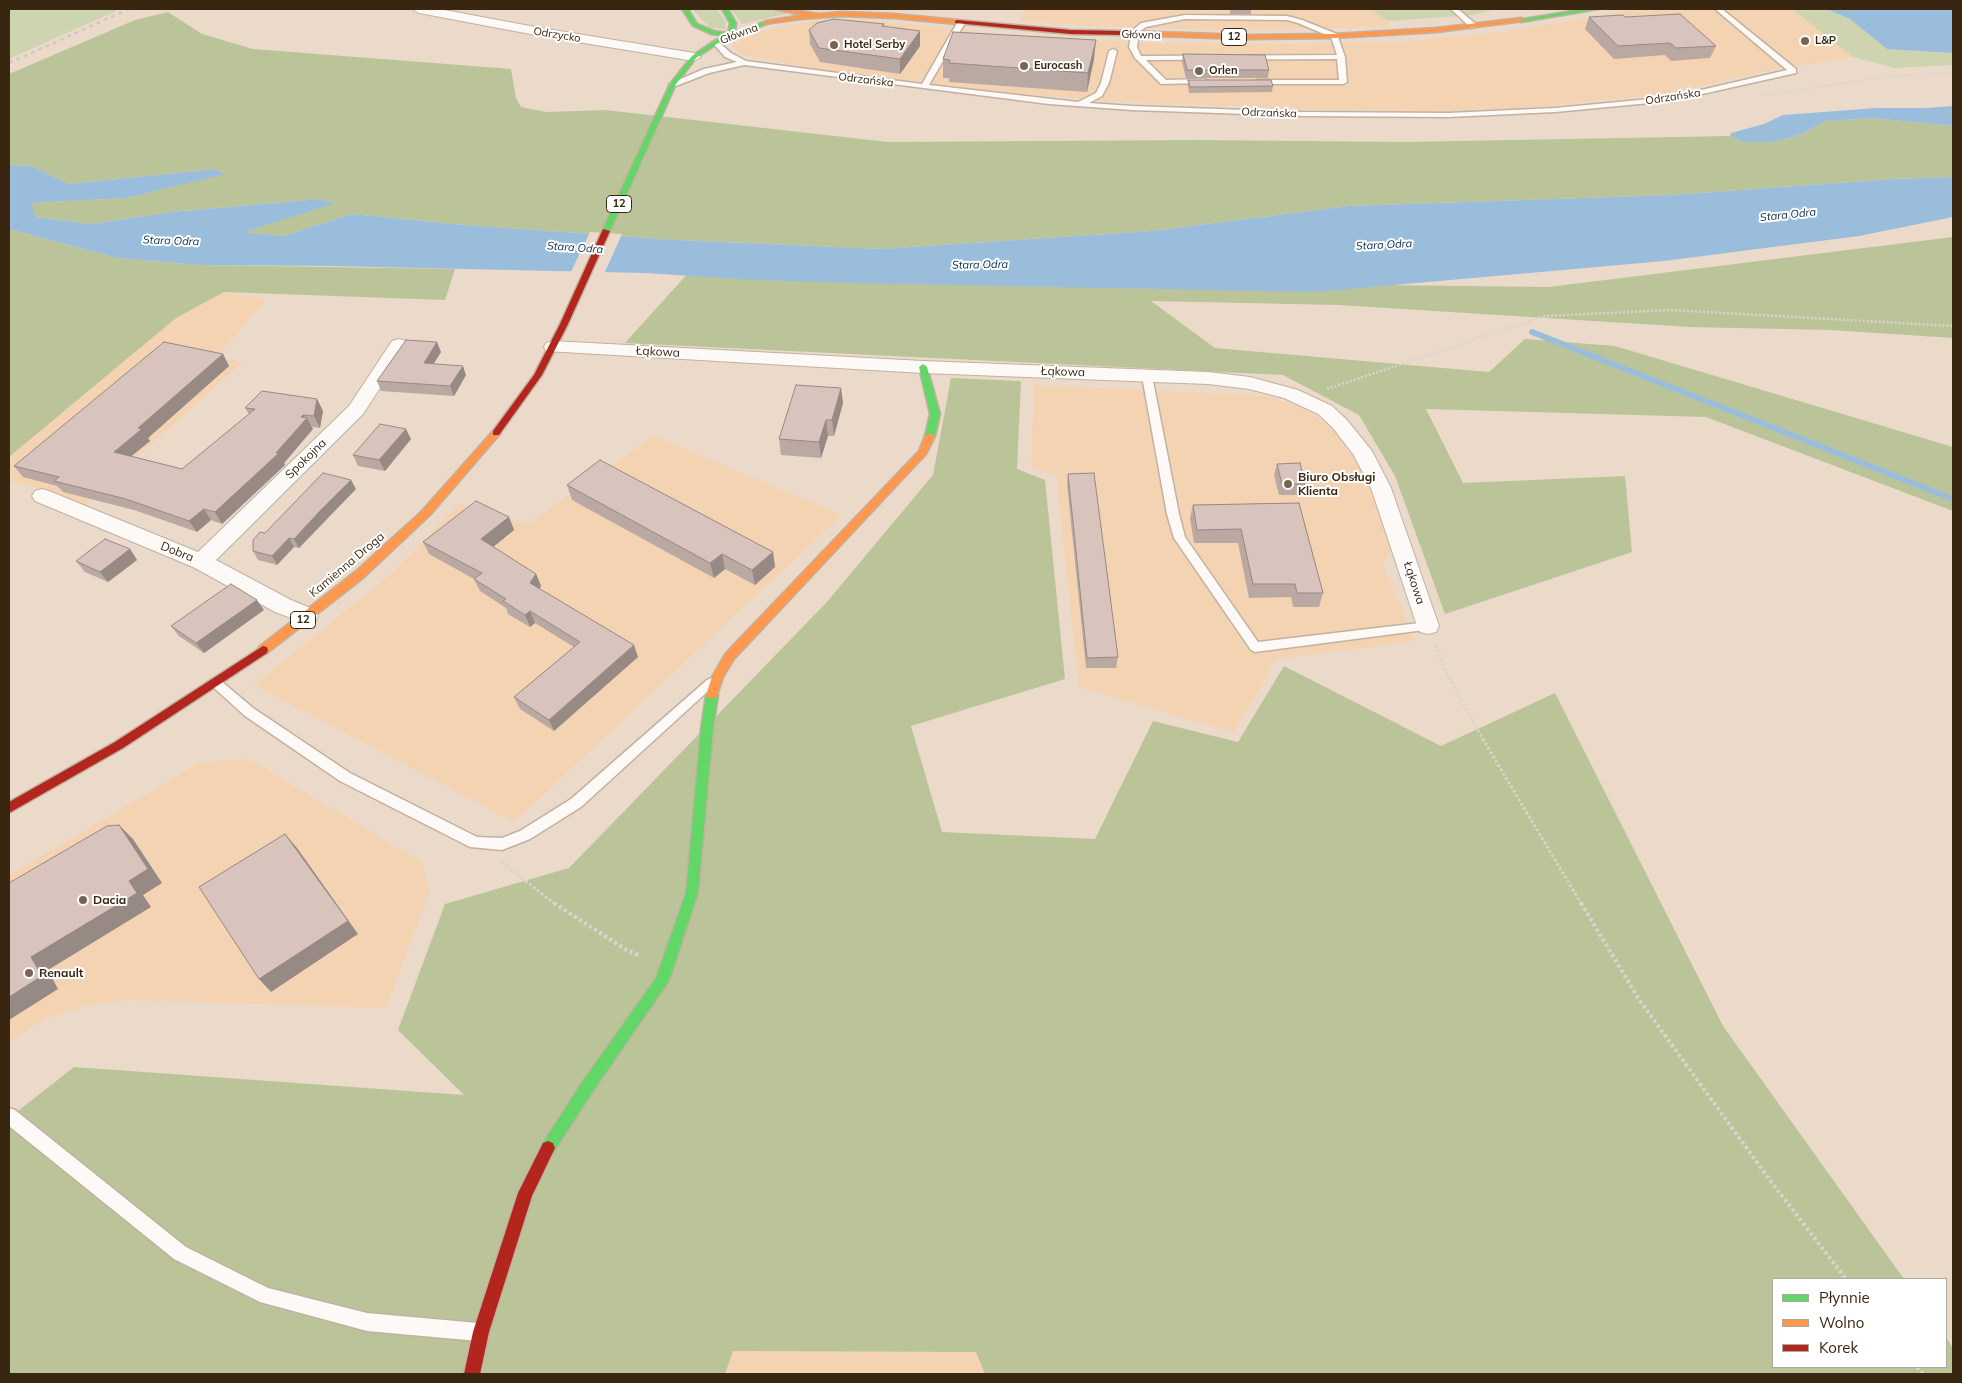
<!DOCTYPE html>
<html>
<head>
<meta charset="utf-8">
<style>
  body { margin:0 }
  #map { position:relative; width:1962px; height:1383px; overflow:hidden; background:#ebdac9; font-family:Mulish,sans-serif }
  canvas { display:block }
  .frame { position:absolute; inset:0; border:10px solid #382610; pointer-events:none }
  .legend { position:absolute; left:1772px; top:1278px; width:175px; height:90px; box-sizing:border-box; background:#fff; border:1px solid #afa89f; margin:0; padding:6px 9px; list-style:none; font-size:15px; color:#382610 }
  .legend li { display:flex; align-items:center; gap:10px; height:25px }
  .legend b { width:25px; border:1px solid #afa89f }
</style>
</head>
<body>
<div id="map">
<canvas width="1962" height="1383"></canvas>
<div class="frame"></div>
<ul class="legend">
<li><b style="height:6px;background:#63d668"></b>Płynnie</li>
<li><b style="height:6px;background:#ff974d"></b>Wolno</li>
<li><b style="height:6px;background:#b3261e"></b>Korek</li>
</ul>
</div>
<script>
const ctx = document.querySelector('canvas').getContext('2d');
ctx.lineJoin = 'round';
function fillPath(path, color) { ctx.fillStyle = color; ctx.fill(path, 'evenodd'); }
const poly = rows => new Path2D(rows.map(r => 'M' + r).join(''));
function strokePath(path, color, width, dash) { ctx.strokeStyle = color; ctx.lineWidth = width; ctx.lineCap = dash ? 'butt' : 'round'; ctx.setLineDash(dash || []); ctx.stroke(path); }
function write(font, color, halo, rows, align = 'center') {
  ctx.font = font + ' Mulish,sans-serif'; ctx.lineWidth = 4; ctx.setLineDash([]); ctx.textBaseline = 'middle'; ctx.strokeStyle = halo; ctx.fillStyle = color; for (const [text, x, y, turn = 0] of rows) {
    ctx.save(); ctx.translate(x, y); ctx.rotate((+turn || 0) * Math.PI / 180); ctx.textAlign = isNaN(turn) ? turn : align; if (halo) ctx.strokeText(text, 0, 0); ctx.fillText(text, 0, 0); ctx.restore();
  }
}
const built = poly([
  [1025,9,1371,9,1388,21,1391,27,1216,30,1106,27,1019,21],
  [1635,9,1792,9,1853,57,1771,70,1671,93,1528,108,1429,111,1306,109,1107,101,941,87,840,74,740,54,731,44,753,34,788,25,826,19,871,20,1015,36,1150,43,1285,44,1398,42,1506,32],
  [224,292,266,300,216,357,243,362,84,505,51,492,9,481,9,457,176,318],
  [1034,385,1267,396,1289,403,1311,413,1334,430,1348,444,1369,486,1393,546,1383,565,1415,641,1276,659,1234,733,1079,687,1056,475,1031,467],
  [654,436,842,515,514,822,254,685,391,574,459,504,526,525],
  [249,759,422,862,430,891,386,1008,128,1000,93,1004,48,1018,9,1042,9,875,199,763],
  [733,1351,976,1352,985,1374,725,1374]
]);
const green = poly([
  [9,9,120,9,9,59],
  [692,9,716,9,726,21,726,30,709,27],
  [731,9,762,9,789,13,742,24],
  [1371,9,1497,9,1472,15,1388,21],
  [1792,9,1953,9,1953,65,1895,68,1853,57]
]);
const forest = poly([
  [168,12,202,34,253,49,511,69,516,98,521,107,546,112,605,110,888,142,1197,140,1405,142,1730,136,1743,142,1774,142,1802,134,1826,121,1872,118,1953,126,1953,177,1893,179,1673,195,1349,206,1152,231,882,249,676,240,465,225,352,214,283,236,243,232,335,203,320,199,172,212,91,224,36,217,30,203,127,198,224,173,215,169,69,184,31,166,9,165,9,74,135,20],
  [9,229,117,258,200,265,455,269,445,300,224,292,176,318,9,457],
  [1953,237,1953,338,1831,330,1689,327,1338,305,1151,301,1215,348,1489,372,1525,339,1615,346,1953,447,1953,511,1706,417,1426,409,1463,483,1625,476,1632,552,1445,614,1395,476,1359,415,1283,375,625,343,690,271,1303,284,1549,287],
  [951,378,1021,381,1017,469,1045,480,1065,679,911,726,942,832,1095,839,1153,721,1238,742,1284,666,1441,746,1555,693,1723,1026,1904,1279,1773,1279,1773,1367,1946,1367,1946,1337,1953,1348,1953,1374,985,1374,976,1352,733,1351,725,1374,9,1374,9,1118,74,1067,464,1095,398,1030,445,904,569,868,826,603,933,475]
]);
const water = poly([
  [1827,9,1953,9,1953,53,1887,49,1850,19],
  [1953,106,1953,126,1872,118,1826,121,1802,134,1774,142,1743,142,1730,136,1731,133,1764,124,1783,115,1876,108,1926,108],
  [9,165,31,166,69,184,215,169,225,174,127,198,31,203,36,217,91,224,172,212,320,199,336,203,244,232,283,236,352,214,465,225,676,240,882,249,1152,231,1349,206,1673,195,1893,179,1953,177,1953,217,1859,236,1664,261,1316,292,854,283,754,280,645,273,328,266,200,265,117,258,9,229]
]);
const pier = poly([
  [590,232,622,234,604,274,570,274]
]);
const stream = poly([
  [1532,332,1953,499]
]);
const pathFar3 = poly([
  [1760,96,1890,76,1953,73]
]);
const pathFar2 = poly([
  [1327,389,1545,316,1671,310,1953,326]
]);
const pathFar1 = poly([
  [1436,645,1445,670,1481,736,1582,905],
  [502,862,556,905]
]);
const path = poly([
  [554,903,628,951,641,956],
  [1581,903,1640,1001,1769,1179,1846,1279],
  [1917,1367,1923,1374]
]);
const lane = poly([
  [1451,9,1458,9,1478,26,1471,28,1451,9],
  [1715,9,1722,9,1796,69,1796,73,1671,101,1555,112,1449,117,1303,116,1132,110,1049,104,744,65,709,73,676,86,669,84,704,69,737,62,725,57,712,42,716,40,731,53,746,61,922,84,957,23,961,21,965,23,929,85,1078,102,1096,93,1101,83,1109,51,1113,49,1117,51,1109,83,1102,96,1089,103,1132,106,1303,112,1449,113,1555,108,1671,97,1787,70,1715,9],
  [1185,15,1287,16,1302,20,1337,34,1345,57,1347,82,1343,84,1257,84,1253,82,1257,80,1339,80,1337,59,1146,60,1166,80,1204,79,1208,81,1204,83,1161,84,1135,58,1129,47,1132,31,1141,23,1185,15],
  [1185,19,1287,20,1298,23,1331,37,1337,55,1141,56,1137,47,1139,32,1146,27,1185,19],
  [1147,373,1152,376,1179,514,1185,537,1258,642,1428,622,1432,623,1434,626,1432,629,1255,652,1251,650,1174,538,1167,514,1142,376,1147,373],
  [216,678,220,680,253,708,350,773,477,837,502,838,520,831,571,799,707,680,711,678,715,680,717,683,581,807,530,839,502,850,470,847,340,781,245,716,212,686,210,683,212,680,216,678],
  [9,1108,15,1110,186,1247,268,1288,367,1313,478,1323,484,1326,487,1332,484,1338,478,1341,367,1331,260,1302,174,1259,9,1126,9,1108]
]);
const street = poly([
  [412,9,439,9,541,28,694,53,701,57,694,61,541,36,419,13,412,9],
  [399,339,406,341,408,345,363,414,216,560,291,600,315,610,318,616,315,622,307,624,275,612,193,567,35,501,32,496,35,491,42,489,49,491,198,552,349,406,392,341,399,339],
  [553,341,923,361,1208,372,1250,377,1298,390,1332,406,1347,420,1372,451,1391,488,1439,626,1436,632,1428,634,1420,632,1417,626,1371,488,1353,454,1333,428,1318,414,1284,398,1249,389,1208,384,923,373,546,351,544,347,546,343,553,341]
]);
const fast = poly([
  [682,9,688,9,697,24,714,31,728,33,730,23,722,9,728,9,736,23,735,33,764,22,769,23,718,43,696,58,676,84,610,231,603,233,602,231,670,84,692,56,714,41,725,36,711,34,693,26,682,9],
  [1584,9,1598,9,1521,22,1518,20,1584,9],
  [923,364,927,367,940,414,935,436,930,439,925,436,930,414,919,367,923,364],
  [712,691,716,692,718,695,713,729,698,893,669,981,593,1091,553,1153,548,1155,543,1153,541,1148,543,1143,583,1081,656,978,686,893,701,729,706,695,708,692,712,691]
]);
const slow = poly([
  [774,9,788,9,819,14,841,12,894,14,957,20,960,22,957,24,894,18,841,16,800,19,764,24,763,23,766,21,803,15,774,9],
  [1521,18,1523,19,1523,21,1437,32,1334,38,1248,39,1123,35,1120,33,1123,31,1248,35,1334,34,1437,28,1521,18],
  [496,430,501,433,499,435,430,515,363,578,267,653,259,653,258,650,259,647,355,572,422,511,493,431,496,430],
  [930,433,935,436,926,454,734,659,723,677,716,698,708,698,706,695,712,677,726,653,919,451,925,436,930,433]
]);
const jam = poly([
  [957,20,1071,30,1123,31,1126,33,1123,35,1071,34,955,23,955,21,957,20],
  [603,229,610,231,568,324,542,375,499,435,493,435,493,431,534,375,560,324,603,229],
  [263,646,267,647,268,650,267,653,123,748,9,813,9,802,115,742,263,646],
  [548,1141,553,1143,555,1148,532,1196,489,1332,480,1374,464,1374,473,1332,518,1193,543,1143,548,1141]
]);
const rail = poly([
  [9,63,129,9]
]);
const wall = poly([
  [1230,9,1251,9,1251,14,1230,14],
  [1589,17,1625,17,1716,46,1710,58,1671,61,1665,55,1614,59,1585,29],
  [884,24,884,27,920,46,900,74,820,62,810,44,809,30],
  [1183,54,1269,70,1268,78,1186,78,1182,62],
  [943,59,1094,59,1087,92,949,82,949,78,943,78],
  [1188,80,1273,86,1272,92,1189,93,1188,86],
  [441,352,433,364,466,375,454,396,381,391,377,381],
  [223,354,229,366,148,438,150,441,131,456,182,469,249,414,245,408,317,399,323,411,320,428,311,427,313,429,284,463,285,465,222,524,211,520,197,532,134,510,63,492,57,486,23,477,14,466],
  [841,388,843,403,834,436,828,436,821,458,781,455,779,439],
  [411,439,385,471,358,466,353,455],
  [1277,464,1305,484,1302,495,1279,495,1274,475],
  [1068,474,1118,657,1116,668,1086,668,1067,484],
  [567,485,773,552,775,567,755,585,725,569,714,578,572,500],
  [356,489,326,520,299,548,294,547,277,565,258,560,253,551,265,533],
  [1299,503,1323,593,1319,607,1293,607,1291,597,1249,598,1238,543,1194,543,1190,518,1193,505],
  [509,517,514,530,493,547,536,574,541,586,539,589,638,657,554,731,520,709,514,697,574,647,535,623,530,627,508,614,506,608,480,591,474,579,429,554,423,542],
  [130,549,137,560,108,582,85,572,76,561],
  [264,610,204,653,179,636,171,626]
]);
const shadedWall = poly([
  [920,31,920,46,900,74,900,59],
  [1096,40,1094,59,1087,92,1088,73],
  [437,342,441,352,428,373,424,363],
  [223,354,229,366,148,438,150,441,122,464,114,452,138,428],
  [463,366,466,375,454,396,450,386],
  [841,388,843,403,834,436,832,420],
  [317,399,323,411,320,428,314,416],
  [303,415,305,419,307,418,313,429,284,463,285,465,222,524,215,512,276,453],
  [826,420,828,436,821,458,819,442],
  [406,429,411,439,385,471,379,460],
  [351,480,356,489,326,520,299,548,294,539,320,511],
  [204,509,211,520,197,532,189,521],
  [509,517,514,530,487,552,481,539],
  [289,538,294,547,277,565,272,556],
  [130,549,137,560,108,582,100,572],
  [773,552,775,567,755,585,752,570],
  [722,554,725,569,714,578,710,563],
  [536,574,541,586,535,596,530,583],
  [257,600,264,610,204,653,196,643],
  [530,611,535,623,530,627,525,615],
  [634,645,638,657,554,731,549,720],
  [119,825,133,839,162,883,143,895,151,907,48,970,58,989,9,1020,9,997,31,957,129,881],
  [285,834,297,848,358,934,271,992,259,979]
]);
const building = poly([
  [1680,14,1716,46,1676,48,1670,43,1618,46,1589,17,1623,15,1625,17,1680,14],
  [834,19,884,24,882,26,920,31,900,59,819,48,809,30,817,23,834,19],
  [953,32,1096,40,1088,73,949,63,950,60,943,59,953,32],
  [1183,54,1265,55,1269,70,1187,70,1183,54],
  [1188,80,1271,80,1273,86,1190,87,1188,80],
  [406,340,437,342,424,363,463,366,450,386,377,381,406,340],
  [164,342,223,354,138,428,142,429,114,452,182,469,255,409,245,408,262,391,317,399,314,416,303,415,301,417,307,418,276,453,279,453,215,512,204,509,189,521,126,499,54,481,59,477,14,466,164,342],
  [796,385,841,388,832,420,826,420,819,442,779,439,796,385],
  [380,424,406,429,379,460,353,455,380,424],
  [600,460,773,552,752,570,722,554,710,563,567,485,600,460],
  [1300,463,1305,484,1282,484,1277,464,1300,463],
  [323,473,351,480,320,511,294,539,289,538,272,556,253,551,253,540,260,532,265,533,323,473],
  [1094,473,1118,657,1087,658,1068,474,1094,473],
  [476,501,509,517,481,539,536,574,530,583,634,645,549,720,514,697,580,642,530,611,525,615,503,601,506,599,474,579,482,573,423,542,476,501],
  [1299,503,1323,593,1297,593,1295,584,1253,584,1241,529,1197,530,1193,505,1299,503],
  [105,539,130,549,100,572,76,561,105,539],
  [231,584,257,600,196,643,171,626,231,584],
  [119,825,148,869,129,881,137,893,31,957,42,976,9,997,9,883,107,826,119,825],
  [285,834,348,921,259,979,199,887,285,834]
]);
const markers = [
  [1805,41,5,"#776551"],
  [834,45,5,"#776551"],
  [1024,66,5,"#776551"],
  [1199,71,5,"#776551"],
  [1288,484,5,"#776551"],
  [83,900,5,"#776551"],
  [29,973,5,"#776551"]
];
const farStreetnames = [
  ["Główna",739,34,-21],
  ["Odrzycko",557,35,9],
  ["Główna",1141,35,2],
  ["Odrzańska",866,80,7],
  ["Odrzańska",1673,97,-9],
  ["Odrzańska",1269,113,2]
];
const shields = [
  [1234,37,25],
  [619,204,25],
  [303,620,25]
];
const shieldNames = [
  ["12",1234,37],
  ["12",619,204],
  ["12",303,620]
];
const farPoinames = [
  ["L&P",1815,41],
  ["Hotel Serby",844,45],
  ["Eurocash",1034,66],
  ["Orlen",1209,71]
];
const farWaternames = [
  ["Stara Odra",1788,215,-6],
  ["Stara Odra",171,241,2],
  ["Stara Odra",1384,245,-3],
  ["Stara Odra",575,248,4],
  ["Stara Odra",980,265,-1]
];
const streetNames = [
  ["Łąkowa",658,352,3],
  ["Łąkowa",1063,372,2],
  ["Spokojna",306,459,-44],
  ["Dobra",177,552,22],
  ["Kamienna Droga",347,565,-40],
  ["Łąkowa",1414,583,72]
];
const poiNames = [
  ["Biuro Obsługi",1298,477],
  ["Klienta",1298,491],
  ["Dacia",93,900],
  ["Renault",39,973]
];
fillPath(built, '#f4d3b2');
fillPath(green, '#ced3b0');
fillPath(forest, '#bbc498');
fillPath(water, '#9bbddc');
fillPath(pier, '#ebdac9');
strokePath(stream, '#9bbddc', 6);
strokePath(lane, '#c2b19f', 3);
strokePath(street, '#c2b19f', 2);
strokePath(fast, '#c2b19f', 3);
strokePath(slow, '#c2b19f', 3);
strokePath(jam, '#c2b19f', 3);
strokePath(pathFar3, '#d9d4ce', 2, [1, 1]);
strokePath(pathFar2, '#d9d4ce', 2.5, [2, 2]);
strokePath(pathFar1, '#d9d4ce', 3, [2.5, 2.5]);
strokePath(path, '#d9d4ce', 4, [3, 3]);
fillPath(lane, '#fcf9f7');
fillPath(street, '#fcf9f7');
fillPath(fast, '#63d668');
fillPath(slow, '#ff974d');
fillPath(jam, '#b3261e');
strokePath(rail, '#cfc9c4', 2.5, [4, 4]);
fillPath(wall, '#baa9a3');
fillPath(shadedWall, '#978984');
fillPath(building, '#d8c4bd');
strokePath(building, '#978984', 1);
for (const [x, y, r, color] of markers) { const dot = new Path2D(); dot.arc(x, y, r, 0, 2 * Math.PI); ctx.fillStyle = color; ctx.fill(dot); strokePath(dot, '#fff', 2); }
write('11px', '#382610', '#fff', farStreetnames);
for (const [x, y, w] of shields) { const box = new Path2D(); box.roundRect(x - w / 2, y - 8.5, w, 17, 4); ctx.fillStyle = '#fff'; ctx.fill(box); strokePath(box, '#382610', 1); }
write('bold 11px', '#382610', null, shieldNames);
write('bold 11px', '#382610', '#fff', farPoinames, 'left');
write('italic 11px', '#012b4c', '#fff', farWaternames);
write('12px', '#382610', '#fff', streetNames);
write('bold 12px', '#382610', '#fff', poiNames, 'left');
</script>
</body>
</html>
